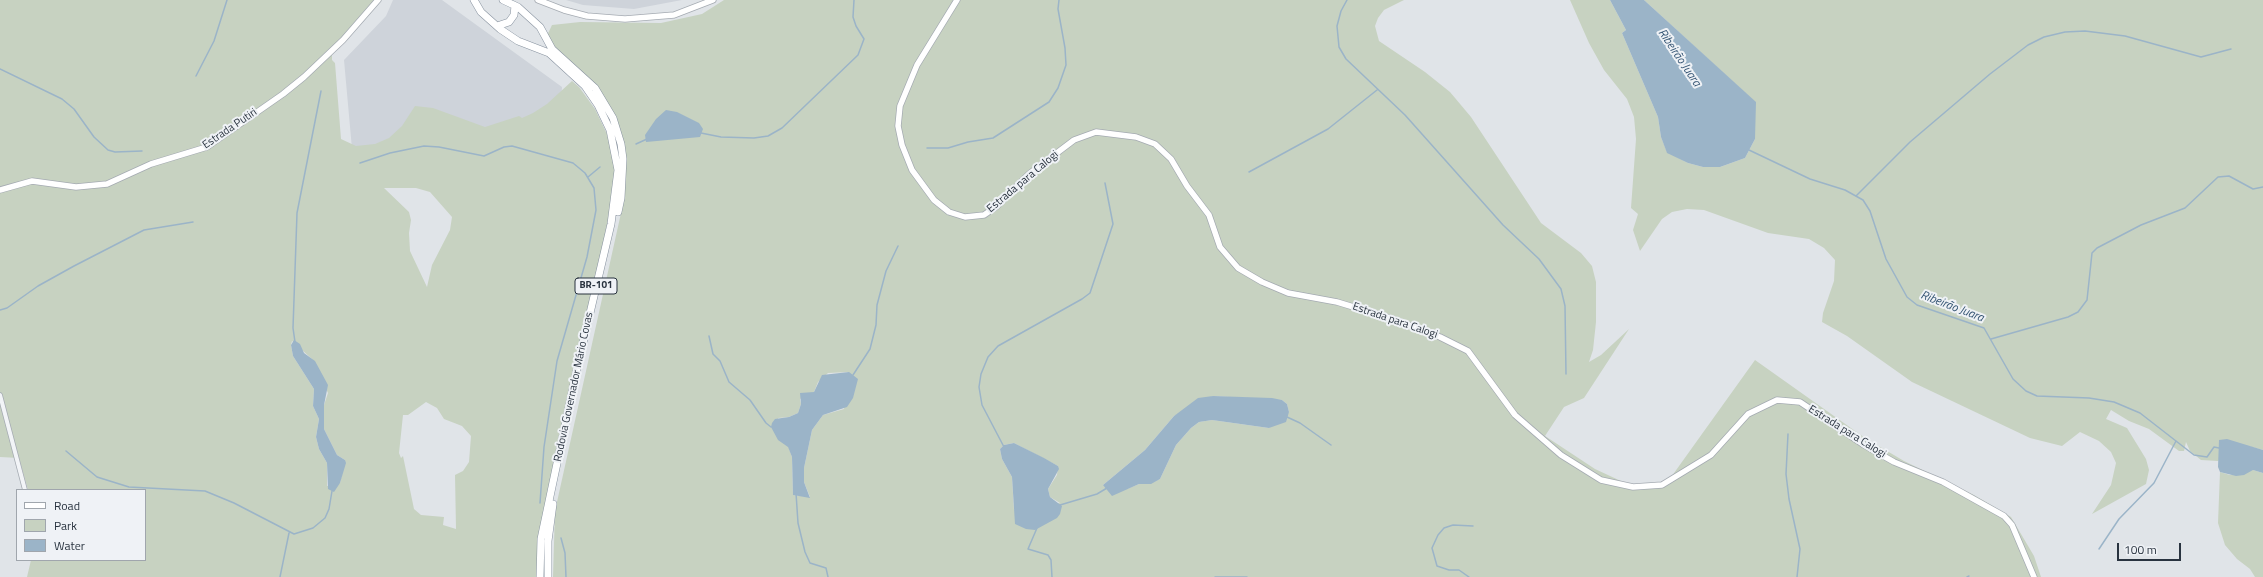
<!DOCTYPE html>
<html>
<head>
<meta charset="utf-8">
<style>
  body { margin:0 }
  #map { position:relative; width:2263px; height:577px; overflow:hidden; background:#e0e4e8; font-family:"Titillium Web",sans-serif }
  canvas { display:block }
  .legend { position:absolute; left:16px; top:489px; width:130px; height:72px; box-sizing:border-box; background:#eff2f6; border:1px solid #a0a6ad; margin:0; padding:5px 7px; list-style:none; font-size:12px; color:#29333f }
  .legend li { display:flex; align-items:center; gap:8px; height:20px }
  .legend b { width:20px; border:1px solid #a0a6ad }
  .scale { position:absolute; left:2117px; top:543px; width:64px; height:18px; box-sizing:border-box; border:2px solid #29333f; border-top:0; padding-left:5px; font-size:12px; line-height:14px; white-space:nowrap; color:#29333f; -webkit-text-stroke:3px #eff2f6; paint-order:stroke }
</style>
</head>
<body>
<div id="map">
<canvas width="2263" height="577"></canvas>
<ul class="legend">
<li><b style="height:5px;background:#fff"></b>Road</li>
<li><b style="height:11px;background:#c7d2c1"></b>Park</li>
<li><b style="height:11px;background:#9bb4c8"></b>Water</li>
</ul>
<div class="scale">100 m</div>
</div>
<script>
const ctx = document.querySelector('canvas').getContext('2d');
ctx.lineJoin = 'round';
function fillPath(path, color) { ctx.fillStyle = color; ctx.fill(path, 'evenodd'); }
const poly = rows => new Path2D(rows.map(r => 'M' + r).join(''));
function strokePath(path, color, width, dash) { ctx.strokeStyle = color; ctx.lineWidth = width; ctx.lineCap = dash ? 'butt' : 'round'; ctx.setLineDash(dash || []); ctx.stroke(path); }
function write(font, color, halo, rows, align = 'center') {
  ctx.font = font + ' "Titillium Web",sans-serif'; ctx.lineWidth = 4; ctx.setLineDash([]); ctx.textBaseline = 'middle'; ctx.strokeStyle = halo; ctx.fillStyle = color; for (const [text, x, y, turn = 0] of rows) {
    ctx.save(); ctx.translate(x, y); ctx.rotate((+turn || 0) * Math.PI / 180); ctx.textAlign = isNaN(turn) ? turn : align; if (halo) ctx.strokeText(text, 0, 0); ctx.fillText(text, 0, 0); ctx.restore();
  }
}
const built = poly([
  [393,0,442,0,562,87,559,147,353,160,344,60,386,16],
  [566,0,682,0,634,9,583,5]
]);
const green = poly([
  [0,0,380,0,332,52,332,60,335,63,341,139,356,146,375,144,389,138,402,126,415,106,433,108,485,127,519,116,522,118,533,113,547,104,572,81,579,87,595,109,607,134,615,165,611,207,554,466,538,577,27,577,31,560,145,560,145,490,28,490,19,458,0,457],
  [384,188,416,188,430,192,452,217,450,230,432,265,427,287,410,251,409,233,411,220,409,212],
  [292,341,312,359,328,393,324,405,324,429,337,455,345,460,340,483,327,486,327,463,319,449,316,437,319,419,313,406,314,389,293,356,291,345],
  [426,402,437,408,444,419,462,426,471,436,469,462,463,471,455,475,456,529,443,525,444,517,421,515,414,509,403,456,401,458,399,453,403,415,408,415],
  [724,0,1404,0,1384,10,1378,18,1375,26,1379,41,1425,72,1450,92,1471,117,1541,223,1581,253,1592,266,1596,282,1596,322,1593,350,1589,362,1601,355,1629,329,1584,398,1564,407,1545,436,1595,469,1623,482,1640,486,1654,486,1669,480,1755,360,1865,438,1904,461,1974,495,2011,517,2034,556,2041,577,553,577,555,511,621,213,625,193,625,177,617,132,597,91,544,42,552,25,580,22,661,23,702,14],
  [849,372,844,409,823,415,812,430,804,468,804,482,810,497,793,495,792,457,778,418,789,417,798,413,801,404,800,399,814,392,818,382,828,373],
  [1213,396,1282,400,1287,404,1289,412,1269,428,1212,420,1199,422,1191,428,1176,445,1160,479,1151,483,1139,484,1127,489,1103,485,1145,450,1174,416],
  [1014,443,1058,466,1057,475,1048,489,1050,497,1060,503,1014,510,1012,477,1002,459,1000,449,1004,445],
  [1570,0,1610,0,1626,30,1622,33,1658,117,1661,137,1667,152,1688,163,1703,167,1720,167,1745,158,1755,139,1755,102,1644,0,2263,0,2263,450,2248,446,2218,461,2201,460,2190,451,2186,442,2184,451,2179,451,2149,429,2129,421,2111,410,2106,419,2127,428,2146,459,2149,470,2146,484,2092,514,2111,485,2116,463,2111,452,2099,441,2080,432,2062,446,2030,438,1912,382,1847,336,1822,322,1823,313,1834,281,1835,260,1824,248,1809,239,1768,233,1704,210,1687,209,1672,212,1662,219,1640,251,1633,230,1638,214,1631,208,1636,139,1634,117,1627,99,1604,70,1589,43],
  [2253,470,2263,473,2263,577,2255,577,2250,569,2237,559,2225,545,2218,523,2220,472,2230,475]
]);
const water = poly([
  [1610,0,1644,0,1756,102,1755,139,1745,158,1720,167,1703,167,1688,163,1667,153,1661,137,1658,117,1622,33,1626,30],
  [666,110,677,112,699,123,703,129,700,137,646,142,645,135,656,119],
  [294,340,300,344,304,353,315,361,328,385,324,405,324,429,337,455,345,460,346,463,340,483,334,492,328,489,327,463,319,449,316,437,319,419,313,406,314,389,293,356,291,345],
  [849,372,858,379,853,398,847,407,823,415,812,430,804,468,804,482,810,498,793,495,792,457,788,447,778,440,771,427,772,423,775,419,789,417,798,413,801,404,800,393,814,392,822,375],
  [1213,396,1272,398,1282,400,1287,404,1289,412,1286,422,1269,428,1212,420,1199,422,1191,428,1176,445,1160,479,1151,484,1139,484,1112,496,1103,485,1145,450,1174,416,1198,398],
  [2227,439,2263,450,2263,473,2253,470,2244,475,2236,476,2220,472,2218,467,2219,440],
  [1014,443,1044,458,1058,466,1059,469,1048,489,1050,497,1062,506,1060,514,1057,518,1035,530,1026,529,1015,524,1012,477,1002,459,1000,449,1004,445]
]);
const stream = poly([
  [1347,0,1341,11,1337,26,1339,47,1346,59,1405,115,1503,225,1539,259,1561,289,1565,306,1566,374],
  [0,69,62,99,74,109,94,137,108,150,115,152,142,151],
  [196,76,214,41,227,0],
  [701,133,721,137,754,138,768,136,782,128,858,55,864,39,856,26,853,17,854,0],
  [636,144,647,139],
  [927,148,948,148,968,142,993,138,1049,102,1058,88,1066,65,1065,48,1058,9,1059,0],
  [1749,150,1810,179,1845,190,1863,200,1870,211,1886,259,1907,297,1917,305,1984,328,2013,379,2026,391,2037,396,2089,398,2114,402,2140,413,2194,455,2207,457,2214,447,2219,448],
  [360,163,390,153,424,146,439,147,484,156,504,147,512,146,573,163,585,173,594,188,596,210,587,257,557,361,544,447,540,503],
  [1249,172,1328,129,1377,90],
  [588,177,600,167],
  [1856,196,1910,142,1990,74,2028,45,2044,37,2065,32,2085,31,2125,36,2201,57,2231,49],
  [0,310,7,308,38,286,74,266,144,230,193,222],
  [709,336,713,354,720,361,729,382,750,400,766,423,771,427],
  [1991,339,2068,317,2078,312,2087,300,2092,253,2097,248,2141,225,2185,208,2218,177,2229,176,2253,189,2263,187],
  [295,342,293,328,297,213,321,91],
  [853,375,870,349,876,325,877,305,886,271,898,246],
  [1287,417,1300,423,1331,445],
  [1788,434,1786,474,1789,499,1800,549,1797,577],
  [1004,447,982,405,979,387,981,374,988,357,998,346,1082,299,1090,293,1113,224,1105,183],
  [66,451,97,477,129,487,205,491,234,503,294,534,313,528,325,518,329,509,332,491],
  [796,493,798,523,805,552,810,563,826,568,828,577],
  [1060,505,1097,494,1107,488],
  [1037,528,1028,549,1048,555,1051,560,1052,577],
  [561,538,565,553,566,577],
  [2099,549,2119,519,2154,483,2176,441],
  [280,577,289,533],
  [1215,577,1247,577],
  [1469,577,1459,570,1449,570,1437,566,1432,548,1438,535,1444,528,1453,525,1473,526],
  [1967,577,1969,576]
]);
const street = poly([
  [0,395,25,490]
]);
const secondary = poly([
  [538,0,564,10,587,16,625,19,674,15,713,0],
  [957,0,917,65,900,106,898,126,902,145,912,170,934,200,949,212,965,217,984,215,997,206,1029,174,1074,140,1096,132,1136,137,1155,144,1171,159,1187,186,1209,215,1220,247,1238,268,1262,282,1288,293,1337,302,1393,319,1440,337,1468,351,1515,415,1561,455,1601,480,1633,487,1662,485,1711,455,1748,414,1777,400,1800,402,1864,445,1894,462,1943,482,2004,516,2012,525,2034,577],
  [0,190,32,181,76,187,107,184,151,164,207,147,283,94,304,77,343,40,378,0]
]);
const highway = poly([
  [474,0,481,12,500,29,518,41,549,53,585,86,598,105,610,130,618,170,611,224,578,364,541,539,540,577],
  [503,0,518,7,540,27,552,49,595,88,613,118,621,144,623,159,621,198,618,212],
  [497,26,509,22,514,15,515,6],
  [548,577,548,541,553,504]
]);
const shields = [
  [596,286,42]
];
const shieldNames = [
  ["BR-101",596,286]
];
const streetNames = [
  ["Estrada Putiri",230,129,-34],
  ["Estrada para Calogi",1023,182,-40],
  ["Estrada para Calogi",1395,321,19],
  ["Rodovia Governador Mário Covas",574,387,-78],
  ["Estrada para Calogi",1847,432,32]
];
const waterNames = [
  ["Ribeirão Juara",1679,58,56],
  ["Ribeirão Juara",1952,307,21]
];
fillPath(built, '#ced3da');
fillPath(green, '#c7d2c1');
fillPath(water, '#9bb4c8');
strokePath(stream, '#9bb4c8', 1.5);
strokePath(street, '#a5abb2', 5.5);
strokePath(secondary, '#a5abb2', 7);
strokePath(highway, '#87929f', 8);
strokePath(street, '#f2f4f7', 4);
strokePath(secondary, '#fff', 5.5);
strokePath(highway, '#fff', 7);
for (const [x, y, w] of shields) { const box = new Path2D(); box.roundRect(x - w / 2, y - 8, w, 16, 3); ctx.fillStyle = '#eff2f6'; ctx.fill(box); strokePath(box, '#29333f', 1); }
write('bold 10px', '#29333f', null, shieldNames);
write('11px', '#29333f', '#eff2f6', streetNames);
write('italic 12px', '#345473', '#eff2f6', waterNames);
</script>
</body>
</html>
